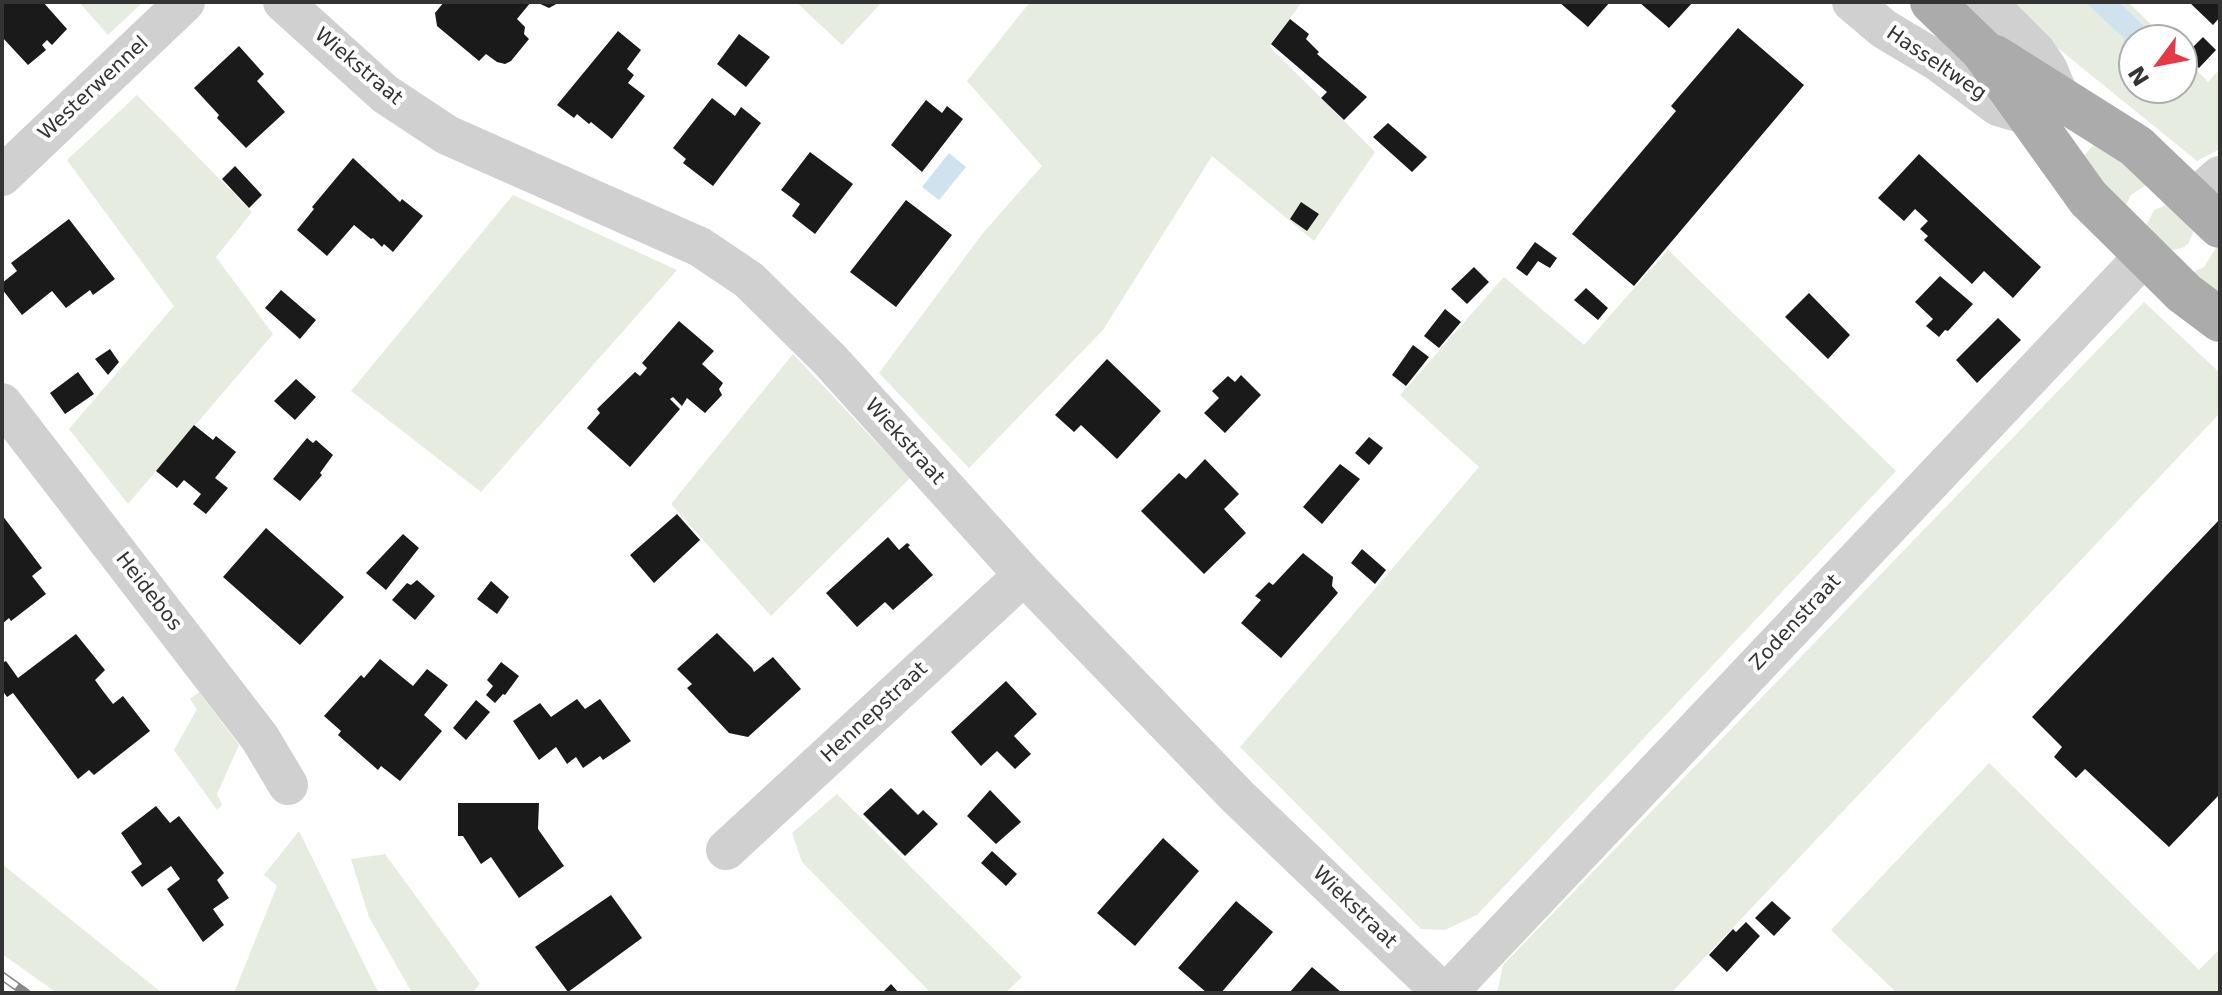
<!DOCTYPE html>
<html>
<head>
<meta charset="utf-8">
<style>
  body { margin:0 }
  #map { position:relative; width:2222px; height:995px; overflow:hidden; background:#fff; font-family:"DejaVu Sans",sans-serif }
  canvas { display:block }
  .frame { position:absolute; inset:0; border:4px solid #333; pointer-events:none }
  .north { position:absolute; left:2118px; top:24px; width:80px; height:80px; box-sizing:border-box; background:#fff; border:2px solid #adadad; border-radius:50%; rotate:238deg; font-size:22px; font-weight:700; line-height:32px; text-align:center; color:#333 }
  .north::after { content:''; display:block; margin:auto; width:28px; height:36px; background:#e63946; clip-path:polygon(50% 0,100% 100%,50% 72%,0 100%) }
</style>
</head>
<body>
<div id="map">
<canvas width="2222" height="995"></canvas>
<div class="frame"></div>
<div class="north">N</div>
</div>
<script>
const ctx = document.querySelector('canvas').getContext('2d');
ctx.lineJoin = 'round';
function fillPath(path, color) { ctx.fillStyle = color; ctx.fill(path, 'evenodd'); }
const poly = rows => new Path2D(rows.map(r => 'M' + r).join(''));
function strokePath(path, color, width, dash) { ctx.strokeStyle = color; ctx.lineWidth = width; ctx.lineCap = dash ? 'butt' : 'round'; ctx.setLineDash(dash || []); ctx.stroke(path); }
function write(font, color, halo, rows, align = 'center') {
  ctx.font = font + ' "DejaVu Sans",sans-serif'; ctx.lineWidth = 8; ctx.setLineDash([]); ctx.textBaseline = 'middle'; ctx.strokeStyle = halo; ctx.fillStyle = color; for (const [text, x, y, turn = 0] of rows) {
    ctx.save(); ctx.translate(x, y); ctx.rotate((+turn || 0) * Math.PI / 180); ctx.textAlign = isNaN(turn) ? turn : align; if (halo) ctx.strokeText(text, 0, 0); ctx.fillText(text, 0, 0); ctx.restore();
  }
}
const green = poly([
  [79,2,143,2,108,35],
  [796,2,882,2,842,45],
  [1030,2,1302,2,1269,46,1375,152,1314,241,1212,156,1103,330,969,468,879,373,983,233,1042,166,967,81],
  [2006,2,2085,2,2134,48,2134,88,2182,88,2182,55,2208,82,2220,69,2220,149,2197,161,2043,36],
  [2119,2,2128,2,2167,40,2159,40],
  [137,95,252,212,216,257,273,334,128,504,69,429,174,306,67,160],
  [2102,136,2152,181,2131,195,2123,211,2075,165],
  [513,195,677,270,481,492,351,391],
  [2168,204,2194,230,2188,244,2182,248,2168,251,2147,233,2147,224,2154,210],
  [2218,245,2220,245,2220,307,2190,274,2204,267],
  [1668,250,1896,471,1477,915,1445,930,1421,929,1240,747,1479,467,1400,395,1504,277,1584,345],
  [2144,302,2220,373,2220,413,1671,993,1497,993,1503,965],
  [793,354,910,478,771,616,671,504],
  [199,692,239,745,217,794,222,805,217,810,174,750,197,709,190,699],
  [1989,763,2199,970,2220,949,2220,993,1897,993,1831,930],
  [837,794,1022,977,1005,993,931,993,802,862,792,833],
  [299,831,371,978,379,993,234,993,277,886,264,875],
  [385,854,480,984,472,993,412,993,369,917,351,859],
  [2,864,162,993,57,993,2,954]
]);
const water = poly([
  [2085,2,2119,2,2159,40,2134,40,2134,48],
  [949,153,966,167,939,200,922,187]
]);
const building = poly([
  [2,2,43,2,67,29,52,45,47,40,42,45,46,50,28,65,2,37],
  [444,2,531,2,517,19,525,27,524,34,529,39,511,61,505,64,497,62,486,54,479,61,437,26,435,13],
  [536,2,560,2,549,8],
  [1559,2,1610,2,1588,27],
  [1639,2,1693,2,1669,28],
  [2189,2,2220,2,2220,17,2213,25],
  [1290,19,1309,34,1306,39,1319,52,1317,54,1367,97,1344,120,1321,98,1327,92,1271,44],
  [1738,28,1804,85,1634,286,1572,234,1676,111,1671,106],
  [618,31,641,50,627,69,634,75,628,83,645,96,612,139,591,122,589,124,577,114,574,118,557,105],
  [739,34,770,57,746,87,717,64],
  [2203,37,2216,50,2199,68,2185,55],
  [239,46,264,74,257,81,285,112,246,148,217,118,219,115,194,88],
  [712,98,735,116,741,107,761,123,713,186,683,163,686,159,673,148],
  [926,100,942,113,947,106,963,119,922,172,891,145],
  [1388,123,1427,157,1412,172,1373,137],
  [810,152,853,184,815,234,792,216,800,204,781,190],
  [1919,154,2041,267,2013,298,1984,271,1972,284,1924,240,1928,236,1920,229,1928,221,1915,209,1904,221,1878,198],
  [353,158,400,202,402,199,423,216,393,252,384,244,382,247,373,238,371,239,354,225,327,256,297,230,314,209,312,207],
  [235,166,262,195,249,208,222,179],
  [906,200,952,235,896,307,850,272],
  [1301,202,1319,214,1307,231,1290,219],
  [69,219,115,279,93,295,90,290,66,308,52,291,22,315,2,289,2,283,17,271,11,263],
  [1535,242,1557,258,1550,268,1538,261,1527,276,1516,268],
  [1474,267,1489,282,1467,304,1451,289],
  [1940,276,1973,304,1948,331,1945,330,1939,337,1926,326,1933,319,1915,302],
  [1586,288,1608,308,1598,320,1574,300],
  [281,290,316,320,300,339,265,308],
  [1809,293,1850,335,1828,359,1785,317],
  [1445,309,1461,322,1439,348,1424,336],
  [1998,318,2021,340,1977,383,1956,360],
  [679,321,714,351,702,364,723,383,719,389,722,395,705,413,687,398,682,406,673,397,670,399,680,409,630,467,587,428,600,413,597,409,635,372,640,376,647,368,642,363],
  [1413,345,1429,357,1406,386,1392,375],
  [110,349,119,362,108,375,95,359],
  [1107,359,1161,411,1117,459,1081,425,1074,432,1055,415],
  [78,372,94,394,65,414,50,393],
  [1241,375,1261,395,1225,433,1204,413,1219,398,1212,391,1228,376,1235,382],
  [296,379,316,397,295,420,274,401],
  [194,425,213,440,216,436,236,452,215,478,228,488,206,514,193,504,201,494,184,480,177,488,156,471],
  [1369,437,1383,448,1369,465,1355,453],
  [307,438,313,443,316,440,333,455,320,473,322,475,300,501,273,479],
  [1205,459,1239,494,1224,509,1246,533,1204,574,1141,511,1179,473,1186,479],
  [1340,464,1360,479,1322,524,1303,507],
  [677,514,700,540,654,583,630,555],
  [2,515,42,568,32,576,46,594,11,621,9,618,2,624],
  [2220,519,2220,794,2169,847,2085,769,2076,778,2054,757,2062,747,2032,717],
  [266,528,344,597,300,645,223,577],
  [403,534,419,548,386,590,366,573],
  [888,537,899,550,907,543,910,545,908,547,933,575,893,610,885,602,857,627,826,593],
  [1362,549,1386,570,1375,584,1351,563],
  [1303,553,1333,577,1332,586,1338,593,1281,658,1241,623,1261,600,1255,596,1269,582,1273,585],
  [417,580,435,596,415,620,392,600,407,583,411,585],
  [491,581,509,597,497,614,477,599],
  [717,633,752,668,754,672,773,657,801,689,748,737,729,733,687,688,692,684,677,669],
  [76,634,105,670,95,680,103,691,113,704,123,696,150,731,94,775,89,770,78,779,13,693,7,697,2,690,2,663,6,661,18,678],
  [380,659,413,686,427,669,448,685,424,715,442,731,400,781,381,766,378,770,338,735,341,731,324,716,361,675,364,678],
  [501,662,519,676,505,695,503,694,495,703,486,695,493,686,487,680],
  [1006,681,1037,714,1014,736,1031,754,1015,769,997,751,981,766,951,732],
  [577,699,585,709,600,699,631,741,603,760,600,756,583,768,576,757,567,764,556,747,539,760,513,721,540,703,551,717],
  [476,700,490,712,466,740,453,728],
  [891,788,918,815,923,810,938,824,905,856,863,814],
  [990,790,1021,822,996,844,967,816],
  [458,803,539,803,538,829,564,866,519,898,491,857,481,864,463,836,458,836],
  [156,806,170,823,179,816,224,873,217,880,229,898,213,909,224,925,203,942,167,889,180,879,171,866,142,887,131,872,142,864,121,833],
  [1163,838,1199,871,1135,946,1097,913],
  [992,851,1017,874,1006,886,981,863],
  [611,895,642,938,568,992,535,947],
  [1236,901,1273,932,1221,993,1207,993,1178,968],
  [1772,901,1791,918,1774,936,1755,918],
  [1746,922,1760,936,1727,972,1709,955,1733,929,1736,932],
  [1312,967,1342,993,1289,993],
  [891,984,899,993,882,993]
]);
const minor = poly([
  [283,2,385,94,447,135,700,247,749,280,830,360,1024,575,1238,797,1443,993],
  [1852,2,1884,29,1936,60,1998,106,2025,114],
  [1986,2,2036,52,2047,68,2059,96],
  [2,176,185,2],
  [2193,200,2220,176],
  [2,403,260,738,288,785],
  [726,850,1024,575],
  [1447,993,2132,269,2144,253]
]);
const major = poly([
  [1932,2,1982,50,2088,198,2184,293,2220,320],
  [1995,57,2136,146,2220,226]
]);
const rail = poly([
  [2,976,26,993]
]);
const streetNames = [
  ["Hasseltweg",1936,64,34],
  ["Wiekstraat",358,67,40],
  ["Westerwennel",94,89,-43],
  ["Wiekstraat",904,442,48],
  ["Heidebos",148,592,52],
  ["Zodenstraat",1796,623,-47],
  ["Hennepstraat",875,713,-43],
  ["Wiekstraat",1354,908,44]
];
fillPath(green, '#e6ecdf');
fillPath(water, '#cfe2ee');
fillPath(building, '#1a1a1a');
strokePath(minor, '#d0d0d0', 40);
strokePath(major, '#ababab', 44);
strokePath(rail, '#888', 9);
strokePath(rail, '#fff', 6, [18]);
write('20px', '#333', '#fff', streetNames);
</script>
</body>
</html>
